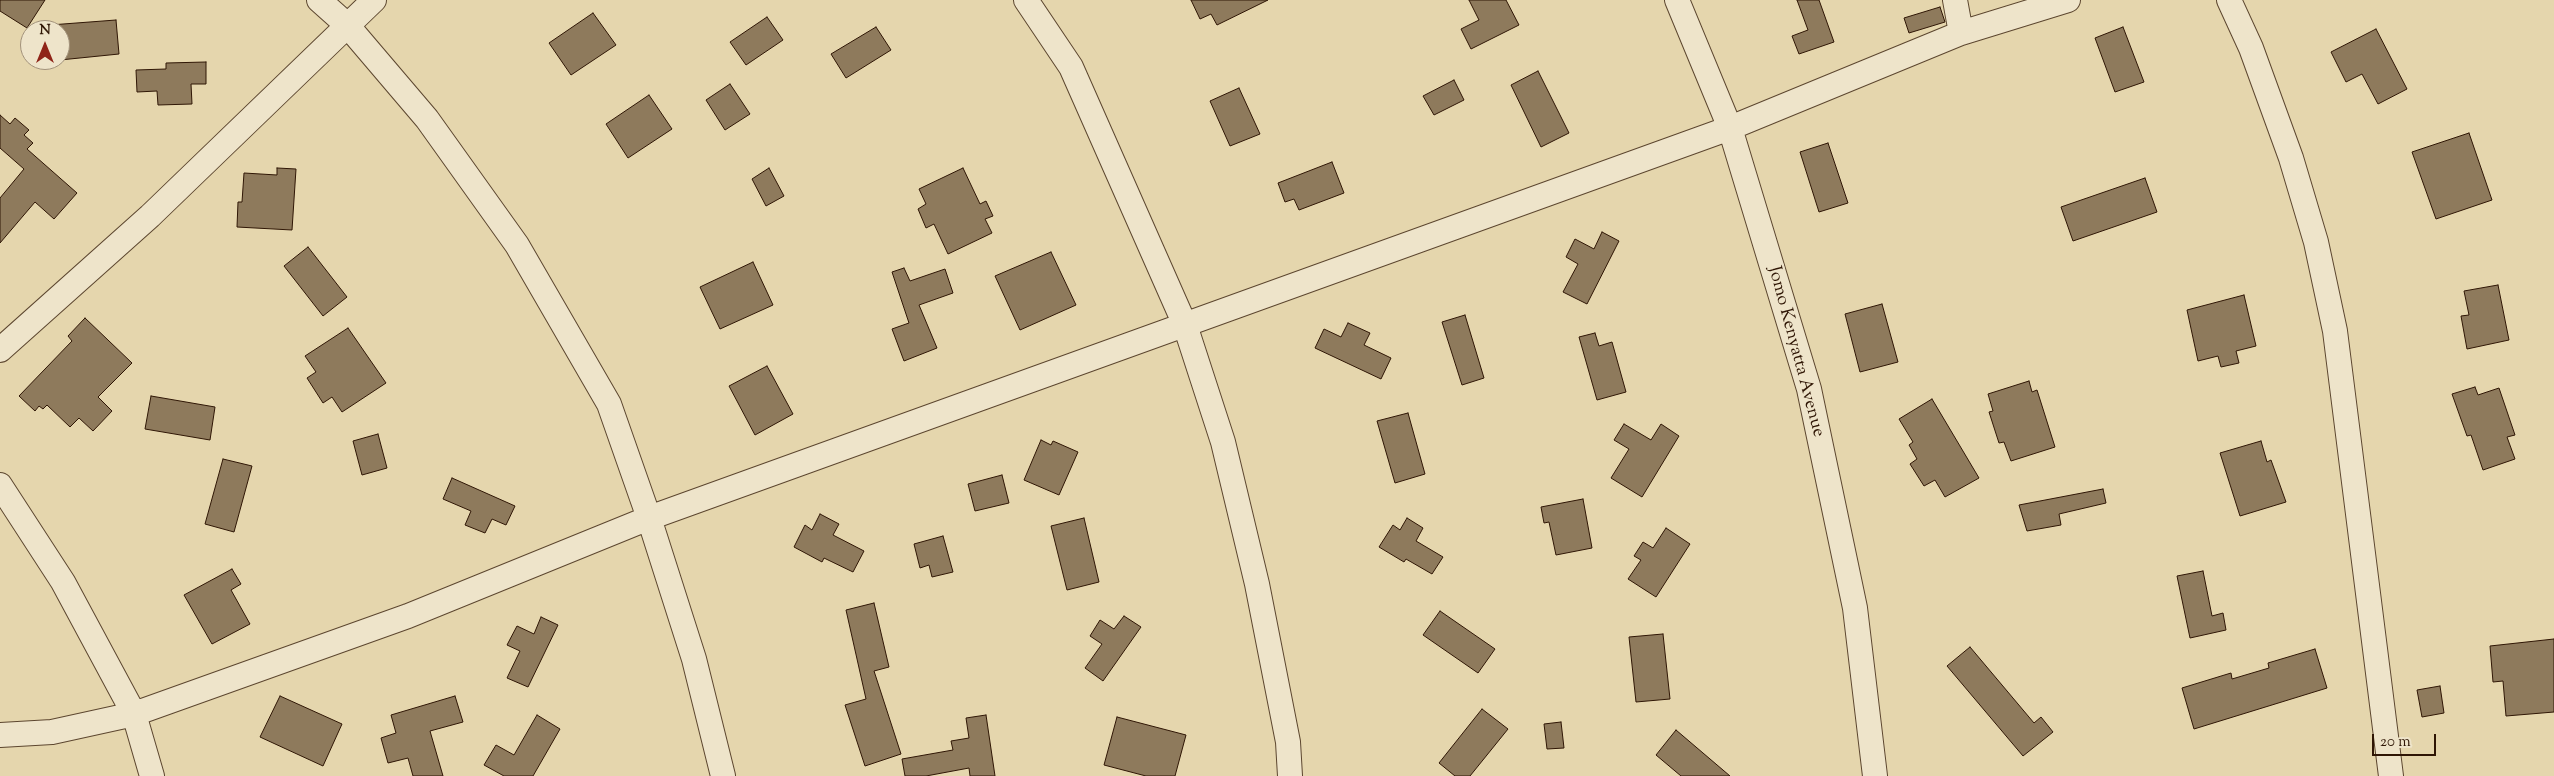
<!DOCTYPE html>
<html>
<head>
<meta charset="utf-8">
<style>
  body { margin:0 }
  #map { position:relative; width:2554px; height:776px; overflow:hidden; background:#e5d6ad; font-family:"Sorts Mill Goudy",serif }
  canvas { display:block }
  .north { position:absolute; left:20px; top:20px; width:50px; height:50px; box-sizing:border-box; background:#eee4ca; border:1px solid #a2927b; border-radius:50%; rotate:0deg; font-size:14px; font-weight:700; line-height:20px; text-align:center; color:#2f1605 }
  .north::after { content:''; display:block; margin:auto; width:18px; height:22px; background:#8f2418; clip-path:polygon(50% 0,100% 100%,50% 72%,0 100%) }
  .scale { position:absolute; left:2372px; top:734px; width:64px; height:22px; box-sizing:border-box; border:2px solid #2f1605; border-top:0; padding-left:6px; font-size:15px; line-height:18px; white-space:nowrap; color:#2f1605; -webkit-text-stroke:4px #eee4ca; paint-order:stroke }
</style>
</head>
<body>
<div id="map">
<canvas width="2554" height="776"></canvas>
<div class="north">N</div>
<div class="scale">20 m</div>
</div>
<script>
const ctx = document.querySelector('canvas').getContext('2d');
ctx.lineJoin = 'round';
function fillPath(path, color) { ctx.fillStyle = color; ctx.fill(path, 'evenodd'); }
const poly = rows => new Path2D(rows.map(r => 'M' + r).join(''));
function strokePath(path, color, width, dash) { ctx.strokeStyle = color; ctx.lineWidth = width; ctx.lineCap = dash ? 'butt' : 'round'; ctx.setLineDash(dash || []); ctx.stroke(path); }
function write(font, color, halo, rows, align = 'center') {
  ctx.font = font + ' "Sorts Mill Goudy",serif'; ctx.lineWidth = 4; ctx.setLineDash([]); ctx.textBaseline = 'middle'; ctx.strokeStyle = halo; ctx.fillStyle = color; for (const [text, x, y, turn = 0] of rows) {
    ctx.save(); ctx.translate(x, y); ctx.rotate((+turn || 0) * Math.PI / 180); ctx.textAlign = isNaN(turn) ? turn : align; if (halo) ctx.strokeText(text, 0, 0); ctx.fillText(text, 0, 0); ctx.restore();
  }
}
const building = poly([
  [0,0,45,0,27,28,0,11,0,0],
  [1191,0,1268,0,1217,25,1211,14,1200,19,1191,0],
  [1469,0,1506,0,1519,25,1471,49,1461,29,1479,20,1469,0],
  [1797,0,1819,0,1834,42,1799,54,1792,36,1808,30,1797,0],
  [1940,7,1945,22,1909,33,1904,18,1940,7],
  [593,13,616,45,571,75,549,43,593,13],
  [767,17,783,40,746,65,730,42,767,17],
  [116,20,119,54,60,60,60,30,51,30,50,25,116,20],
  [876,27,891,50,846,78,831,54,876,27],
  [2123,27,2144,82,2115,92,2095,38,2123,27],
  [2376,29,2407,89,2378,104,2362,74,2346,82,2331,52,2376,29],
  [206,62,206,84,191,84,192,104,158,105,157,91,137,92,136,70,166,69,166,63,206,62],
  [1538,71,1569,133,1541,147,1511,85,1538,71],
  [1454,80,1464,100,1434,115,1423,96,1454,80],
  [730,84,750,114,725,130,706,100,730,84],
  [1239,88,1260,134,1230,146,1210,101,1239,88],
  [649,95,672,129,628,158,606,124,649,95],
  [0,115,10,124,15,118,29,130,24,135,33,143,27,149,77,193,54,219,35,202,0,243,0,198,24,169,0,148,0,115],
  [2469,133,2492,200,2436,219,2412,152,2469,133],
  [1828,143,1848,203,1819,212,1800,152,1828,143],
  [1332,162,1344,193,1299,210,1294,199,1285,202,1278,183,1332,162],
  [277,168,296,169,292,230,237,227,238,202,242,202,244,173,277,175,277,168],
  [769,168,784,196,766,206,752,179,769,168],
  [963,168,980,204,986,201,993,216,985,219,992,233,948,254,934,224,926,228,918,209,926,204,919,189,963,168],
  [2145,178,2157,212,2073,241,2061,207,2145,178],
  [1602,232,1619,241,1587,304,1563,292,1578,264,1566,257,1575,239,1594,249,1602,232],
  [308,247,347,297,323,316,284,266,308,247],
  [1051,252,1076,305,1020,330,995,276,1051,252],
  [753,262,773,305,720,329,700,287,753,262],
  [904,268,910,281,945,269,953,293,919,305,937,348,904,361,892,329,909,323,892,272,904,268],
  [2498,285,2509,340,2467,349,2461,316,2469,315,2464,291,2498,285],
  [2244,295,2256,346,2236,351,2239,363,2221,367,2218,356,2198,361,2187,310,2244,295],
  [1882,304,1898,362,1860,372,1845,314,1882,304],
  [1465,315,1484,378,1462,385,1442,322,1465,315],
  [85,318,132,363,98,397,112,411,93,431,79,418,70,427,47,405,43,409,39,406,35,411,19,396,72,341,68,336,85,318],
  [1348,323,1370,333,1364,345,1391,358,1381,379,1315,348,1324,329,1341,337,1348,323],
  [348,328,386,383,342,412,332,397,323,403,307,378,316,372,305,356,348,328],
  [1595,333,1599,346,1612,342,1626,392,1597,400,1579,337,1595,333],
  [767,366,793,414,755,435,729,386,767,366],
  [2029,381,2032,392,2037,390,2055,447,2011,461,2004,442,1999,443,1989,412,1993,411,1988,394,2029,381],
  [2475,387,2478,395,2499,388,2515,435,2507,437,2515,459,2483,470,2471,435,2467,436,2452,394,2475,387],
  [151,396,215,407,210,440,145,429,151,396],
  [1932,399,1979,478,1945,497,1935,480,1924,486,1910,464,1917,459,1909,445,1913,442,1899,419,1932,399],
  [1408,413,1425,474,1395,483,1377,421,1408,413],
  [1624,424,1651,440,1661,424,1679,436,1642,497,1611,478,1629,449,1614,440,1624,424],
  [378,434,387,468,362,475,353,441,378,434],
  [1041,440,1051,445,1053,441,1078,452,1059,495,1024,480,1041,440],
  [2261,441,2267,462,2271,460,2286,502,2240,516,2220,453,2261,441],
  [223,459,252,466,234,532,205,524,223,459],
  [1002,475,1009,503,975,511,968,484,1002,475],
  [452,478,515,506,506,525,492,519,485,533,465,525,471,511,443,499,452,478],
  [2103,489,2106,503,2059,514,2061,525,2027,531,2019,505,2103,489],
  [1583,499,1592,548,1556,555,1549,522,1544,523,1541,507,1583,499],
  [820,514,839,524,833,535,864,551,853,572,824,558,822,562,794,547,805,525,812,530,820,514],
  [1084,518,1099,582,1067,590,1051,526,1084,518],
  [1407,518,1423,528,1416,541,1443,557,1432,574,1406,559,1404,562,1379,547,1393,525,1400,530,1407,518],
  [1666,528,1690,544,1656,597,1628,579,1641,560,1634,556,1643,542,1653,548,1666,528],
  [943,536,953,572,932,577,929,565,920,568,914,544,943,536],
  [232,569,241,584,231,590,250,624,212,644,184,595,232,569],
  [2203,571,2212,616,2223,613,2226,630,2190,638,2177,576,2203,571],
  [874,603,889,667,874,671,901,754,865,766,845,705,866,699,846,610,874,603],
  [1440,611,1495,649,1478,673,1423,635,1440,611],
  [1124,616,1141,627,1103,681,1085,668,1102,644,1090,636,1100,620,1114,629,1124,616],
  [541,617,558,625,528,687,507,678,520,651,507,645,517,626,534,634,541,617],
  [1663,634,1670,699,1636,702,1629,637,1663,634],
  [2554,639,2554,712,2506,716,2503,681,2493,682,2490,646,2554,639],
  [1970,647,2034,723,2041,717,2053,732,2023,756,1947,666,1970,647],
  [2315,649,2327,688,2194,729,2182,688,2231,673,2232,679,2269,668,2268,663,2315,649],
  [2440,686,2444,713,2422,717,2417,690,2440,686],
  [280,696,342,724,323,766,260,737,280,696],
  [455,696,463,722,430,731,443,776,413,776,408,758,388,763,381,738,396,733,391,715,455,696],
  [1482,709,1508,729,1470,776,1455,776,1439,763,1482,709],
  [537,715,560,729,533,776,504,776,484,765,496,745,514,755,537,715],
  [986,715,995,776,970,776,969,768,926,776,905,776,902,759,953,750,951,741,969,738,966,718,986,715],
  [1117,717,1186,735,1175,776,1146,776,1104,765,1117,717],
  [1561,722,1564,748,1547,749,1544,724,1561,722],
  [1676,730,1730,776,1681,776,1656,755,1676,730]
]);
const minor = poly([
  [319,0,347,25,427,119,517,245,609,404,649,518,694,659,723,776],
  [1026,0,1071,67,1185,325,1223,442,1257,584,1288,742,1290,776],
  [1677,0,1730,128,1809,389,1855,608,1875,776],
  [1955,0,1961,33],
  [2229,0,2251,48,2291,158,2316,242,2335,331,2391,776],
  [0,350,150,216,374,0],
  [0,485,63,582,134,714,152,776],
  [0,735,52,732,134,714,408,616,649,518,1730,128,1961,33,2068,0]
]);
const streetNames = [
  ["Jomo Kenyatta Avenue",1795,352,75]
];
fillPath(building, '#8e7a5c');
strokePath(building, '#2f1605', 1);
strokePath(minor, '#5c462f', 26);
strokePath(minor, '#eee4ca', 24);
write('18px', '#2f1605', '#eee4ca', streetNames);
</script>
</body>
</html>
